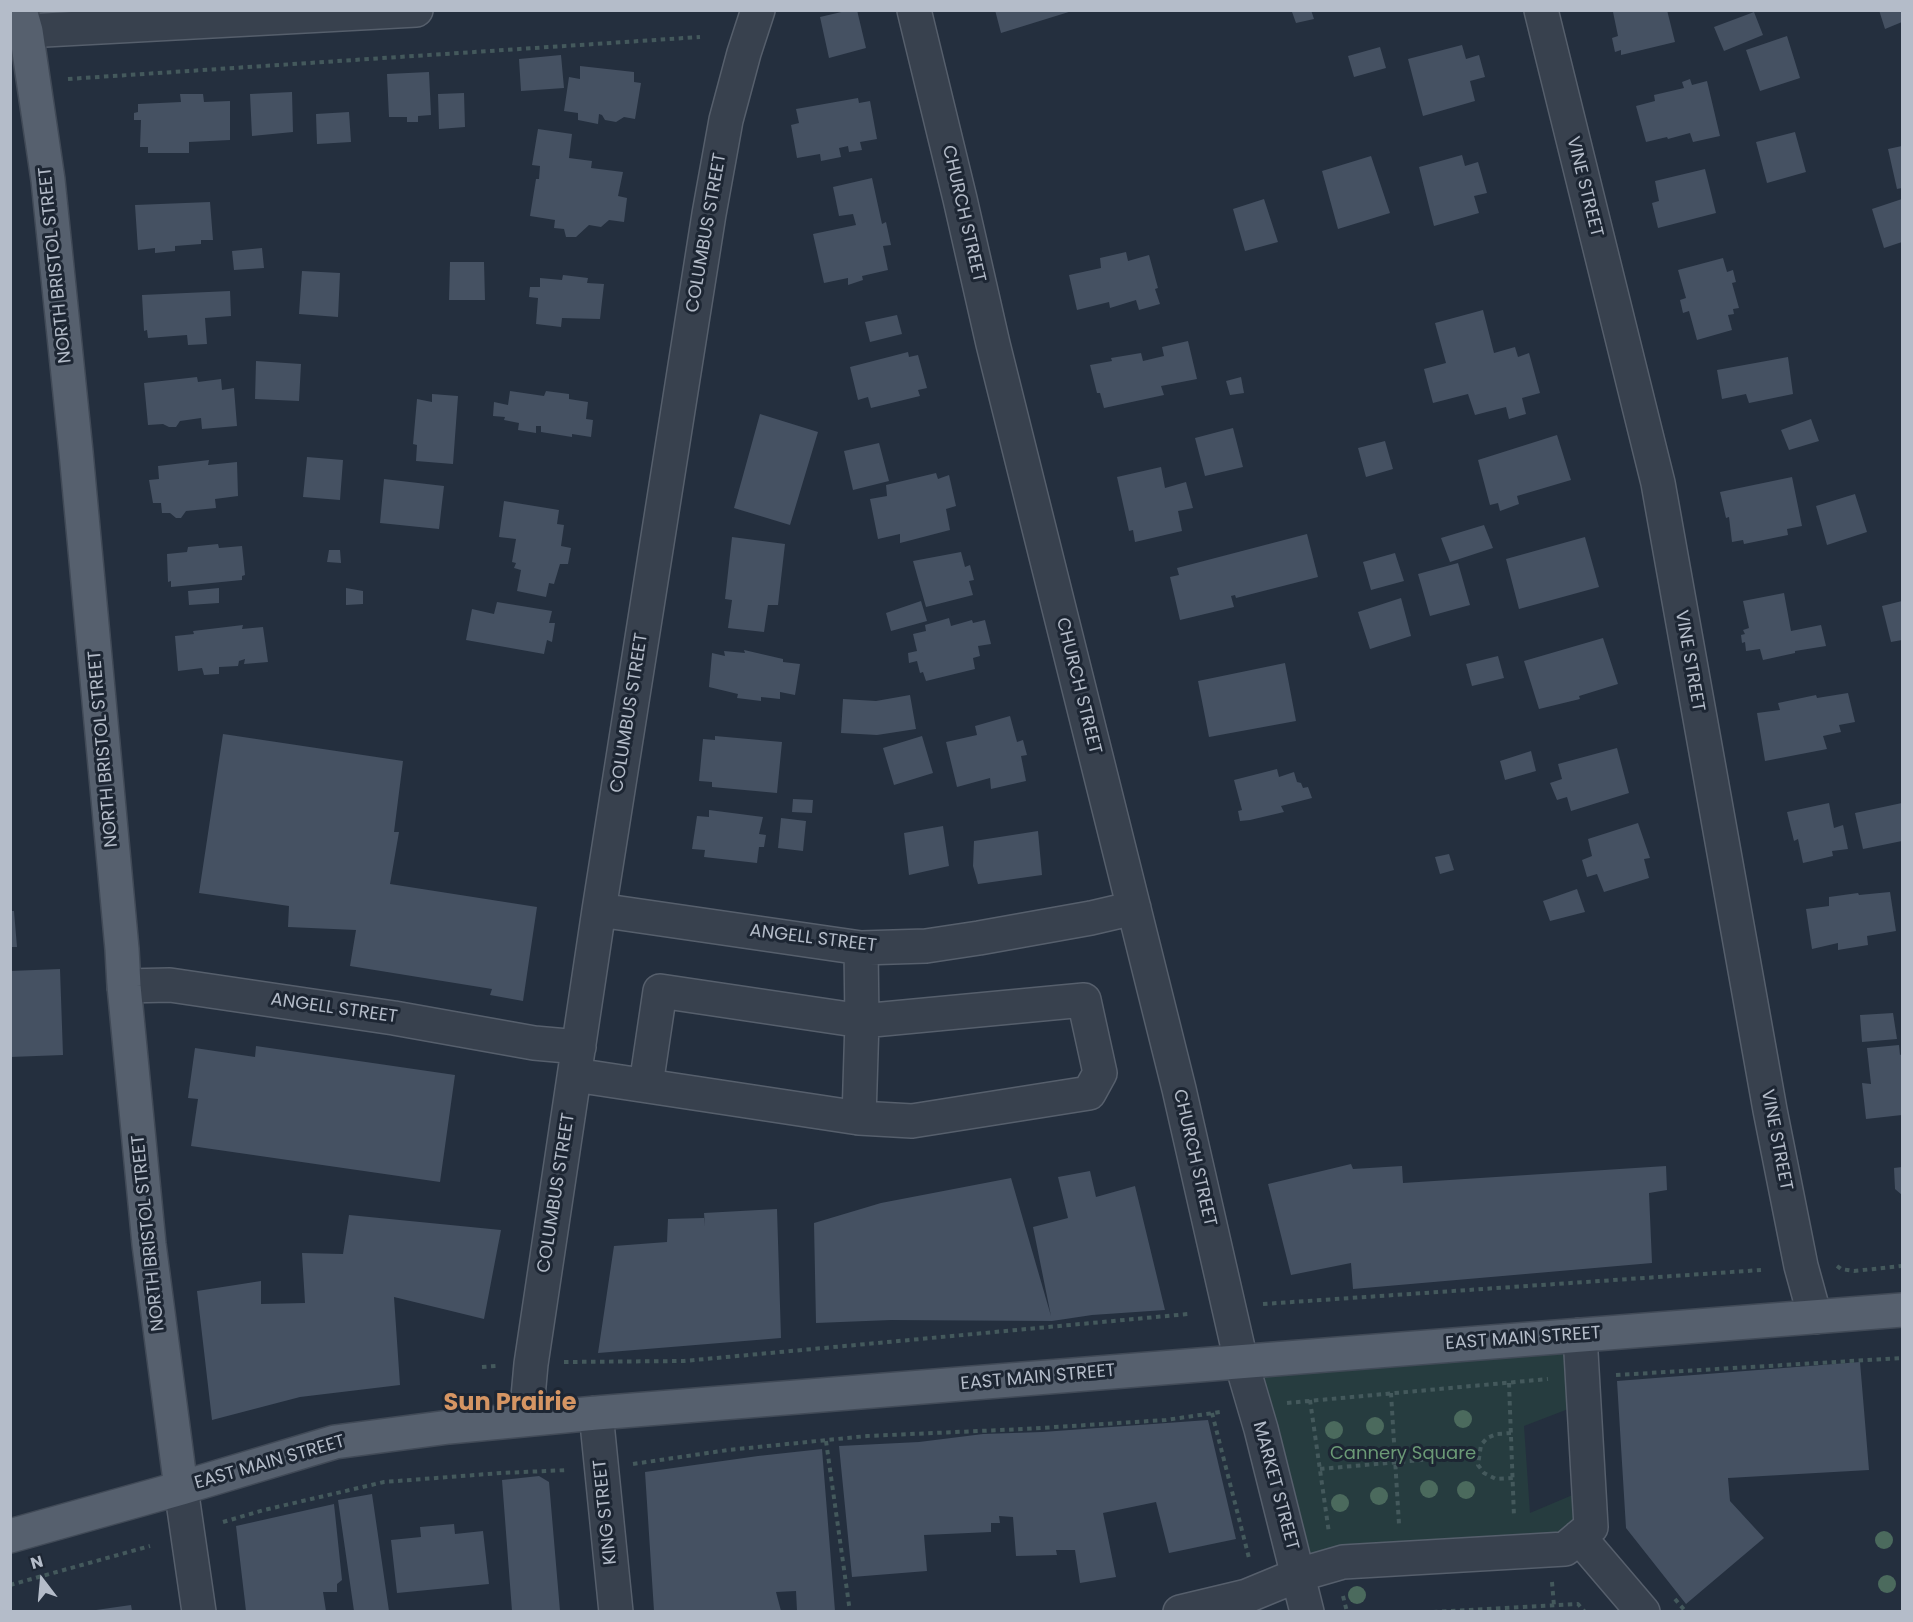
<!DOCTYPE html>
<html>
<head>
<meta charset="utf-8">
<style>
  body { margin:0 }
  #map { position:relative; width:1913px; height:1622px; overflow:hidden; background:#242f3e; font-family:Poppins,sans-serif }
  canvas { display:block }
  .frame { position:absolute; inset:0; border:12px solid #b4bcc9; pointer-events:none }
  .north { position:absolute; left:12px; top:1550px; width:60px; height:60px; -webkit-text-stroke:4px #1d2633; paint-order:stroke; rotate:344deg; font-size:16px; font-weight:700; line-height:24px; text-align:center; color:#b4bcc9 }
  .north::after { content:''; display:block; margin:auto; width:21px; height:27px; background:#b4bcc9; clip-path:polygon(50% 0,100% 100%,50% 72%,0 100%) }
</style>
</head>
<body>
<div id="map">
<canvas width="1913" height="1622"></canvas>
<div class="frame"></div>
<div class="north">N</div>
</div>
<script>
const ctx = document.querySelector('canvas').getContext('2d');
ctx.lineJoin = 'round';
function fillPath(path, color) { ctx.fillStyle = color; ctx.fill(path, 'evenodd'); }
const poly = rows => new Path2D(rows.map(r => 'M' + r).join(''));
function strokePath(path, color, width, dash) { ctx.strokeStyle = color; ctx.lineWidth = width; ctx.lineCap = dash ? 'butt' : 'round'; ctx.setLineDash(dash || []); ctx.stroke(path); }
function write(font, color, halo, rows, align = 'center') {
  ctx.font = font + ' Poppins,sans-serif'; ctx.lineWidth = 6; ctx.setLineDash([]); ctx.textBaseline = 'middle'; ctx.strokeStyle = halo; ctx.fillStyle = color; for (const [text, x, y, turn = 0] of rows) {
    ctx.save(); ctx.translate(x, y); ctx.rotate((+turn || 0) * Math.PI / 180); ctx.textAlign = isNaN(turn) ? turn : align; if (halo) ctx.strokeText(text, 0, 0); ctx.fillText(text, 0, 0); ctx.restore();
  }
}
const green = poly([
  [1580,1335,1584,1403,1524,1426,1530,1513,1589,1488,1565,1549,1298,1575,1241,1361]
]);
const building = poly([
  [850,10,857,10,866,48,829,58,820,17],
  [995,10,1072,10,1072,11,1001,33],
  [1297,10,1311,10,1314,19,1296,23,1292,12],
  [1619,10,1667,10,1675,42,1621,55,1621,50,1615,52,1612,38,1618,36,1613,12],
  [1879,10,1902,10,1902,22,1885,29],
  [1754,12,1763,35,1724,51,1714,27],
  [1787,36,1800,78,1760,91,1746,50],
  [1462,45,1466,59,1479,55,1485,77,1470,81,1475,101,1423,116,1408,59],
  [1380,47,1386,68,1354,77,1348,56],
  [561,55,564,88,521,91,519,59],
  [580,66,634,72,634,82,641,83,635,119,624,117,616,122,605,120,602,115,599,114,598,124,578,120,578,113,564,111,569,77,580,79],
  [429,72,431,115,418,116,418,122,407,122,407,117,389,117,387,74],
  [1690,79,1692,85,1707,81,1720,136,1693,142,1690,133,1668,139,1667,137,1646,142,1636,106,1655,101,1654,95,1684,88,1682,82],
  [292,92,293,132,252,136,250,94],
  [464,93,465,127,439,129,438,94],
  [180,94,203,94,204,102,230,101,230,140,189,142,189,153,148,153,148,147,140,147,141,120,134,120,134,113,138,112,138,104,181,102],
  [858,98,859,103,870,101,877,139,860,142,862,150,849,152,848,146,839,148,841,157,821,161,820,154,797,158,791,125,799,123,796,109],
  [349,112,351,142,317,144,316,114],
  [538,129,572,134,569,158,592,161,591,168,623,172,618,196,627,198,624,222,609,220,601,227,589,225,576,237,566,237,564,229,554,228,555,220,530,216,536,179,539,179,540,166,532,165],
  [1795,132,1806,172,1767,183,1756,142],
  [1902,146,1902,188,1897,189,1888,149],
  [1462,155,1465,166,1478,162,1487,193,1474,196,1479,213,1434,226,1419,167],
  [1371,156,1390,213,1338,229,1322,171],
  [1705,169,1716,213,1658,228,1652,203,1659,201,1655,181],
  [872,178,882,224,886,222,891,245,883,246,888,270,862,276,863,280,848,285,848,278,824,283,813,234,856,225,853,214,839,216,833,187],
  [1264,199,1278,242,1245,251,1233,209],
  [1902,199,1902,242,1884,248,1872,209],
  [210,202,213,240,201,240,201,244,175,246,175,251,155,253,155,248,138,250,135,205],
  [262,248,264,268,234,270,232,251],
  [1126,252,1128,261,1149,255,1158,288,1155,289,1160,304,1139,310,1136,300,1110,308,1109,302,1077,310,1069,275,1101,268,1100,258],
  [1723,258,1727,272,1733,270,1736,282,1732,283,1739,308,1733,309,1734,314,1728,315,1732,330,1697,340,1689,311,1683,313,1680,300,1686,298,1678,270],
  [450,262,484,262,485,300,449,300],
  [302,271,340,273,338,317,299,314],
  [563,275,588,278,587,283,604,284,600,319,562,318,561,327,536,324,538,298,529,297,530,287,540,287,540,278,562,280],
  [230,291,231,316,205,318,207,344,188,345,187,335,148,338,147,330,144,331,142,295],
  [1483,310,1494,353,1515,347,1518,357,1529,353,1540,393,1522,398,1526,414,1509,419,1506,407,1475,415,1468,394,1433,403,1424,369,1446,363,1435,323],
  [897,315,902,334,870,342,865,322],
  [1188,341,1197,379,1161,386,1164,395,1104,408,1100,393,1097,393,1090,365,1112,361,1111,358,1141,353,1143,361,1164,356,1162,347],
  [908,352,909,357,918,355,927,388,918,390,920,396,871,408,868,397,858,400,850,367],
  [1788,357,1793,394,1749,403,1746,394,1722,399,1717,370],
  [256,361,301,364,299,401,255,399],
  [197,377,198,382,221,379,222,390,234,388,237,426,202,429,201,418,180,421,176,427,169,427,163,424,148,425,144,383],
  [1241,377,1244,393,1230,395,1226,381],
  [510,391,544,396,546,391,569,394,569,399,588,402,586,419,593,420,591,437,572,434,572,437,541,432,541,426,536,426,536,433,518,430,519,423,504,420,505,417,493,416,494,402,508,405],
  [432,394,458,396,453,464,416,461,417,445,413,444,417,399,432,402],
  [760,414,818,432,790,525,734,508],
  [1811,419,1819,441,1789,450,1781,430],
  [1233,428,1243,467,1205,476,1195,438],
  [1557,435,1571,480,1517,496,1519,504,1500,511,1498,503,1490,505,1478,460],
  [1385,441,1393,469,1366,477,1358,448],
  [879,443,889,481,853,490,844,451],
  [307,457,343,460,340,500,303,497],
  [209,460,208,465,237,462,238,496,215,499,216,508,186,511,181,518,176,518,170,513,162,513,161,503,153,503,149,480,159,479,158,466],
  [1161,467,1165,488,1186,482,1193,508,1178,511,1182,531,1135,542,1133,530,1129,531,1117,477],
  [936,473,938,479,949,475,956,506,946,509,950,530,900,543,900,534,878,539,870,499,887,496,886,485],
  [1792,477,1802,526,1787,529,1788,535,1744,544,1743,540,1732,542,1729,517,1726,518,1720,492],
  [384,479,444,486,439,529,380,523],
  [1855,494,1867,532,1827,545,1816,506],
  [504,501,559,510,557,524,564,525,561,546,571,548,568,564,560,564,554,584,549,583,546,597,517,591,521,570,514,568,516,563,512,562,516,539,499,537],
  [1484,525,1493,548,1450,562,1441,538],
  [1307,534,1318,577,1236,598,1235,595,1231,596,1234,607,1180,620,1170,577,1179,575,1177,568],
  [732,537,785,544,778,605,768,605,764,632,728,628,732,600,725,599],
  [1585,537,1599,587,1519,609,1506,559],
  [218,544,219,548,242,546,245,575,242,576,242,580,171,587,171,581,168,582,167,554,187,552,188,547],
  [329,550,340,550,341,563,327,562],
  [961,552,965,567,970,565,974,580,969,581,973,595,926,607,913,561],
  [1395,553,1404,581,1371,590,1363,562],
  [1458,563,1470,605,1430,616,1418,574],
  [219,588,219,603,189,605,188,591],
  [346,588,363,591,363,604,346,605],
  [1784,593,1791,631,1821,625,1826,646,1795,651,1795,653,1763,660,1760,649,1746,651,1745,642,1742,643,1741,635,1745,634,1743,630,1749,628,1743,601],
  [1401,598,1411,636,1370,649,1358,612],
  [921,601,927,621,891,631,886,613],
  [1902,601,1902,640,1891,642,1882,606],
  [497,602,552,611,549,623,555,623,552,642,547,640,544,654,466,640,472,609,494,614],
  [949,618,951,626,972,620,973,623,985,620,991,644,978,646,980,656,973,658,975,669,926,681,923,672,920,673,917,661,909,663,908,653,917,651,913,634,926,631,925,625],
  [243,625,242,629,263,627,268,662,244,664,245,659,239,661,238,666,219,667,219,674,204,675,202,668,178,671,175,636,194,634,193,631],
  [1603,638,1618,684,1579,696,1580,699,1539,709,1524,661],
  [744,650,783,659,783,662,800,664,795,695,780,692,780,699,761,697,761,701,737,698,738,694,709,687,712,653,725,656,724,651,745,653],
  [1498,656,1504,678,1472,686,1466,664],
  [1285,663,1296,721,1209,737,1198,681],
  [1848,693,1855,722,1839,725,1841,732,1823,736,1827,749,1765,761,1757,713,1780,710,1778,703,1816,695,1817,698],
  [910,695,916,729,877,735,841,733,843,699,876,701],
  [1010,716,1017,742,1023,740,1027,755,1021,756,1026,781,991,789,990,778,957,787,946,742,977,735,975,726],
  [223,734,403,761,394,832,399,832,390,884,537,907,523,1001,490,995,492,989,350,966,356,930,288,927,289,906,199,893],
  [715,736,782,742,777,793,712,787,712,782,699,781,703,739,715,740],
  [922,736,933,773,894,785,883,748],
  [1617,748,1629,793,1571,811,1567,797,1557,800,1550,783,1562,779,1558,764],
  [1531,751,1536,771,1505,780,1500,761],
  [1277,769,1279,777,1294,772,1297,782,1301,783,1303,788,1308,787,1312,798,1281,806,1284,812,1250,820,1240,821,1238,811,1242,810,1234,780],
  [793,799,813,800,812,813,792,812],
  [1829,803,1834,828,1843,825,1848,849,1832,851,1833,856,1803,863,1798,839,1794,841,1787,812],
  [1902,803,1902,841,1863,849,1855,813],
  [709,810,763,817,759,834,766,835,764,847,759,847,757,863,704,857,705,850,692,849,697,816,709,817],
  [781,818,806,821,803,851,778,848],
  [1638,823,1650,858,1644,859,1649,878,1604,892,1597,874,1587,877,1582,860,1592,856,1588,839],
  [943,826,949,866,909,875,904,833],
  [1038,831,1042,875,978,884,973,866,974,841],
  [1449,854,1454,870,1440,874,1435,857],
  [1577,889,1585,912,1550,921,1543,901],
  [1890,892,1896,931,1867,936,1868,945,1838,950,1838,943,1812,949,1806,909,1829,906,1829,897,1858,893,1859,895],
  [10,911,14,911,17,947,10,947],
  [60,969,63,1055,10,1057,10,971],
  [1893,1013,1897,1039,1862,1042,1860,1015],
  [1899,1045,1900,1055,1902,1054,1902,1115,1866,1119,1862,1083,1871,1084,1867,1048],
  [256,1046,455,1075,440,1182,191,1146,198,1099,188,1098,195,1048,255,1057],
  [1351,1164,1353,1169,1402,1166,1403,1183,1666,1166,1667,1190,1649,1193,1652,1263,1353,1289,1351,1263,1291,1275,1268,1184],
  [1902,1167,1902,1195,1895,1189,1894,1168],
  [1090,1171,1096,1197,1135,1186,1165,1310,1092,1315,1052,1321,891,1320,816,1323,814,1223,881,1203,1011,1178,1051,1316,1033,1227,1068,1218,1058,1177],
  [777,1209,781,1338,598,1353,614,1246,667,1242,668,1219,704,1218,705,1227,704,1213],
  [349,1215,501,1230,484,1319,394,1297,400,1385,300,1397,212,1420,197,1291,261,1281,261,1304,305,1303,302,1253,343,1254],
  [1860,1362,1869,1470,1728,1478,1730,1501,1764,1538,1686,1604,1626,1528,1617,1381],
  [1208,1420,1236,1539,1169,1553,1156,1502,1103,1513,1116,1577,1080,1583,1075,1550,1056,1550,1057,1555,1016,1556,1013,1517,999,1516,1000,1523,991,1523,991,1532,924,1535,927,1571,852,1577,839,1446,919,1442,983,1434,1042,1432],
  [822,1449,835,1611,797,1611,796,1591,776,1592,781,1611,654,1611,645,1472,758,1456],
  [539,1476,549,1482,560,1611,512,1611,502,1480],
  [372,1494,389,1611,354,1611,338,1500],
  [334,1504,342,1580,337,1584,337,1592,323,1592,326,1611,246,1611,236,1526],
  [454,1524,455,1534,483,1531,489,1584,397,1593,391,1540,421,1537,420,1527],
  [131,1605,132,1611,96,1611,96,1610]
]);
const path = poly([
  [68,79,700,37],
  [1837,1266,1841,1269,1854,1271,1902,1266],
  [1263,1304,1761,1270],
  [564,1362,684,1361,1188,1314],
  [482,1367,496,1366],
  [1616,1375,1902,1358],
  [1509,1383,1514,1517],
  [1391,1393,1399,1524],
  [1310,1400,1329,1533],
  [1287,1403,1548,1379],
  [1212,1413,1249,1558],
  [1511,1433,1497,1434,1487,1438,1481,1445,1478,1465,1484,1473,1496,1479,1513,1478],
  [826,1441,850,1612],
  [633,1464,728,1450,867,1436,1024,1429,1166,1420,1220,1412],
  [1320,1469,1478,1455],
  [223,1522,264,1510,384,1482,501,1473,568,1470],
  [1552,1582,1554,1606],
  [10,1585,150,1546],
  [1343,1596,1347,1612],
  [1675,1599,1686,1612],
  [1433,1612,1578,1604,1585,1612]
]);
const minor = poly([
  [914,10,960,199,993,344,1179,1089,1241,1361,1261,1429,1307,1612],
  [1541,10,1658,483,1770,1110,1801,1266,1815,1317],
  [26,31,416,10],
  [599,910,861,948,926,946,979,938,1091,918,1134,908],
  [124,986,170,985,394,1018,534,1043,579,1047],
  [575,1075,859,1118,912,1121,1089,1093,1100,1073,1084,1000,862,1021,660,991,646,1085],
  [859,1118,862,1021,861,948],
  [596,1413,616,1612],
  [526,1419,531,1364,599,910,709,214,726,120,744,53,758,10],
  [181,1488,199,1612],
  [1579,1537,1643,1612],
  [1180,1612,1247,1596,1298,1575,1343,1562,1565,1549,1591,1527,1580,1335]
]);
const major = poly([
  [20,10,26,31,48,180,76,452,122,949,124,986,149,1244,181,1488],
  [10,1536,181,1488,335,1442,449,1427,596,1413,1287,1358,1902,1310]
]);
const trees = [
  [1463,1419],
  [1375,1426],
  [1334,1430],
  [1429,1489],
  [1466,1490],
  [1379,1496],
  [1340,1503],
  [1884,1540],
  [1887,1584],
  [1357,1595]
];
const streetNames = [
  ["VINE STREET",1584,187,76],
  ["CHURCH STREET",963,214,77],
  ["COLUMBUS STREET",707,233,-80],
  ["NORTH BRISTOL STREET",56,265,-96],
  ["VINE STREET",1689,661,80],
  ["CHURCH STREET",1078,686,76],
  ["COLUMBUS STREET",630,713,-81],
  ["NORTH BRISTOL STREET",104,749,-95],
  ["ANGELL STREET",813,939,7],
  ["ANGELL STREET",334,1009,8],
  ["VINE STREET",1776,1140,79],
  ["CHURCH STREET",1194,1158,77],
  ["COLUMBUS STREET",557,1193,-81],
  ["NORTH BRISTOL STREET",149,1233,-96],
  ["EAST MAIN STREET",1523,1339,-4],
  ["EAST MAIN STREET",1038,1378,-5],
  ["EAST MAIN STREET",270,1463,-16],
  ["MARKET STREET",1275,1486,75],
  ["KING STREET",606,1512,-96]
];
const parkNames = [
  ["Cannery Square",1403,1454]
];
const districtNames = [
  ["Sun Prairie",510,1404]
];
fillPath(green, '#263c3f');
fillPath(building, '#455162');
strokePath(minor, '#565f6c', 36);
strokePath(major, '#414a57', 36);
strokePath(path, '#44595c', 4, [4.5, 4.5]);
strokePath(minor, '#38414e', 33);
strokePath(major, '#56606e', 33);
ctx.fillStyle = '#4b6a5d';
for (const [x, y] of trees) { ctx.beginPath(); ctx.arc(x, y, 9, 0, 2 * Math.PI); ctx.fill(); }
write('18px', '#b4bcc9', '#1d2633', streetNames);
write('18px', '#6b9a76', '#1d2633', parkNames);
write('bold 24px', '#d59563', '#1d2633', districtNames);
</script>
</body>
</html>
